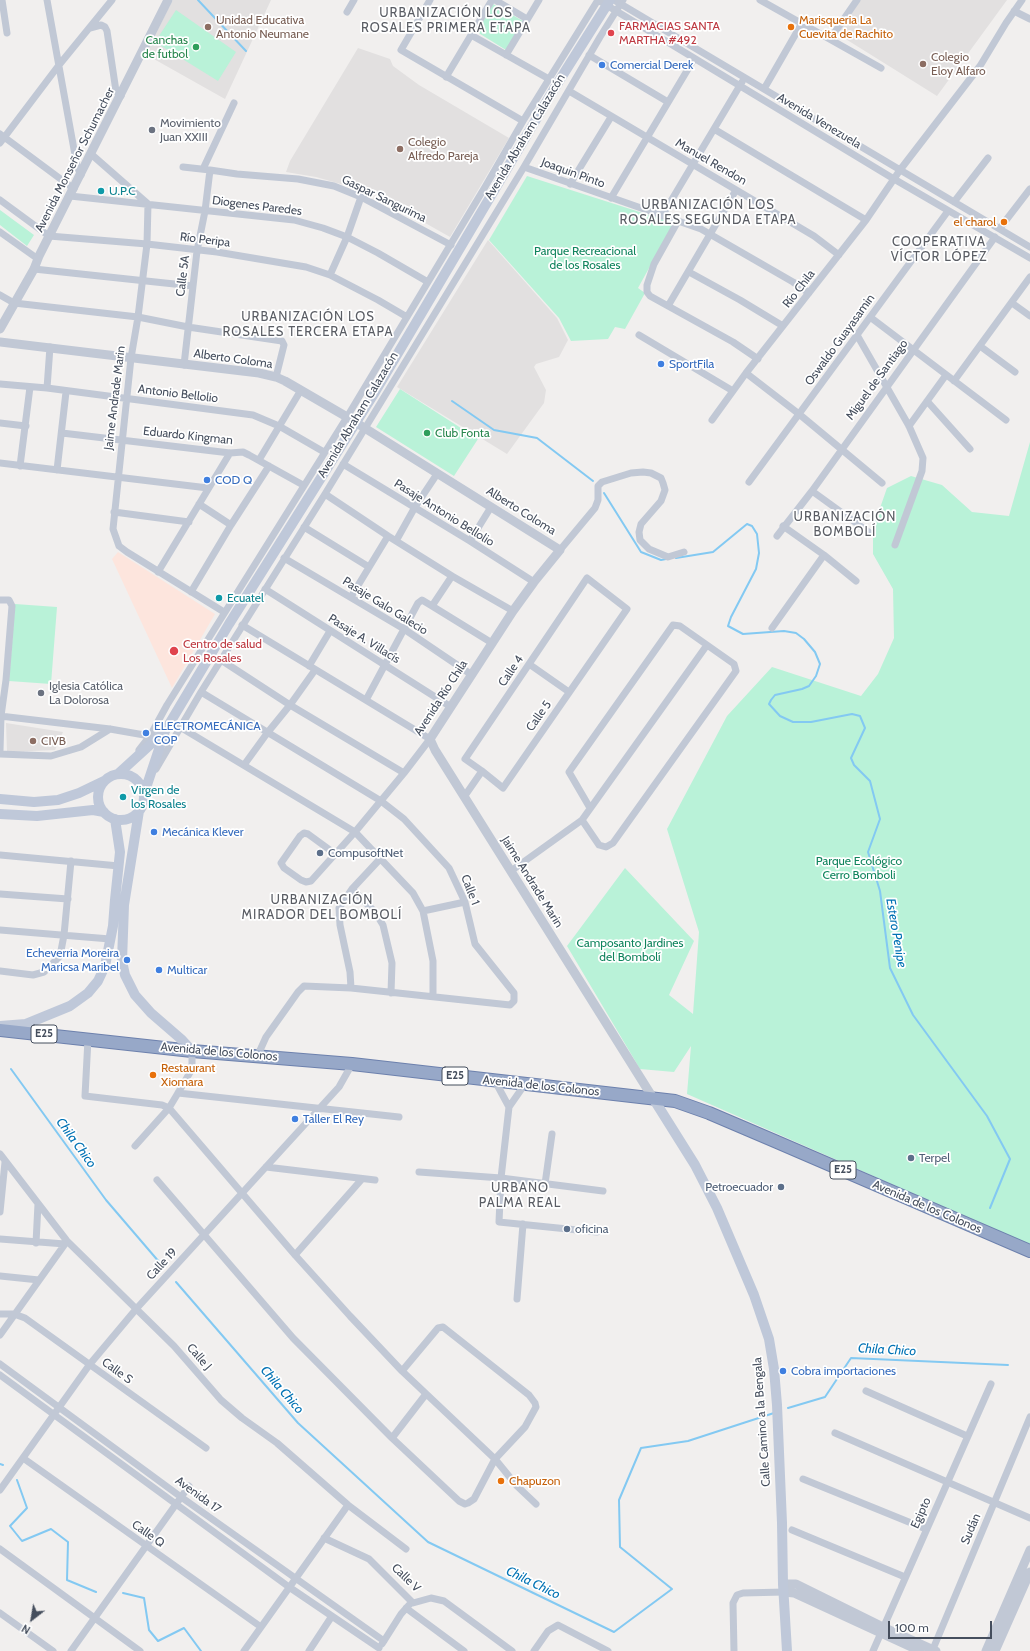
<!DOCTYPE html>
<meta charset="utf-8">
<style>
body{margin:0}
#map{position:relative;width:1030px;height:1651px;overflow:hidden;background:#f1efee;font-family:Cabin,sans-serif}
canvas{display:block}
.north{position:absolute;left:12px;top:1599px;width:40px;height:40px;-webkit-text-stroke:3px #fff;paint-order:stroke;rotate:211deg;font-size:11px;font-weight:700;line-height:16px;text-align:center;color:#454e5d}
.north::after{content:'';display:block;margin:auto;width:14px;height:18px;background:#454e5d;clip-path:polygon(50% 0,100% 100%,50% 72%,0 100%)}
.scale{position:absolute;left:888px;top:1621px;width:104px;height:18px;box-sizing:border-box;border:2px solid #454e5d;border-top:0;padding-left:5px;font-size:12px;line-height:14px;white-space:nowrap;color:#454e5d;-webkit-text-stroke:3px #fff;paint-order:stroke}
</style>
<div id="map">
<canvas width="1030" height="1651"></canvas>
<div class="north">N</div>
<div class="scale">100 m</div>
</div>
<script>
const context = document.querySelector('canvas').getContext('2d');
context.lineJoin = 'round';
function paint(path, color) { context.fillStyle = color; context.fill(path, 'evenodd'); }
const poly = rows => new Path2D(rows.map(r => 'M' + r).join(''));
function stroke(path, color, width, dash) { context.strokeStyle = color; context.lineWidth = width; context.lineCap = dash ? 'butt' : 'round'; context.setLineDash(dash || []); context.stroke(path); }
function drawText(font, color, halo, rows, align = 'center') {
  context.font = font + ' Cabin,sans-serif'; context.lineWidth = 3.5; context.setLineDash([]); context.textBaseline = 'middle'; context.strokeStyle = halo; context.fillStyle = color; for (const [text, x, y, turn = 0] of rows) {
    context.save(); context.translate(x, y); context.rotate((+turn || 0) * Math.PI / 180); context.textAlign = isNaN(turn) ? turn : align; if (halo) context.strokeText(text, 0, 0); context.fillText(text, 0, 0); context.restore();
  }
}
const education = poly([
 [173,0,271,0,225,99,145,54],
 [860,0,1007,0,937,96,836,33],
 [358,48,390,59,393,66,419,85,509,138,450,237,372,193,316,177,286,172,290,161],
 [488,240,557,318,568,340,559,357,536,364,534,367,546,390,544,403,507,454,397,387],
 [6,723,63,732,55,750,7,752]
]);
const medical = poly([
 [118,552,215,614,172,688,112,559]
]);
const green = poly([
 [493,4,523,21,506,50,477,32],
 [176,10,236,52,218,81,155,42],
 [527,176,674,223,638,288,645,293,625,329,615,327,608,339,571,341,559,318,489,240],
 [0,210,34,235,27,246,0,225],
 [400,389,478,439,454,476,376,427],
 [1030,442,1030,1245,687,1094,691,1046,674,1072,640,1069,567,946,625,868,694,941,669,995,693,1014,699,932,667,829,727,716,772,667,861,696,878,674,894,638,893,589,873,554,873,528,887,488,911,476,942,485,972,512,1009,516],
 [15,604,57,607,51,684,9,681]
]);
const stream = poly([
 [198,0,246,51],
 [452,401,494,430,537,438,593,481],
 [604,493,641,552,661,560,666,559],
 [676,558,713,552,747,524,752,526,757,534,759,553,756,569,731,617,728,626,743,634,784,631,796,633,804,639,815,652,820,664,816,676,809,686,802,689,775,695,771,700,769,704,780,716,793,722,811,722,852,714,860,716,865,728,851,758,854,765,870,781,880,819,868,852,880,891,890,968,913,1015,987,1116,1010,1159,990,1208],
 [11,1069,106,1200,160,1263],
 [176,1282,298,1423,428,1542,614,1632,672,1589,620,1547,619,1500,641,1448,688,1441,774,1413],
 [788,1408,825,1397,851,1358,1008,1365],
 [0,1464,3,1465],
 [17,1480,27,1508,10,1526,22,1541,51,1529,68,1542,67,1580,96,1592],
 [123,1593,144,1598,149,1630,158,1641,184,1628,201,1651]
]);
const minor = poly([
 [2,0,7,33],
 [47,0,77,166,81,175],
 [430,0,401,50,523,121],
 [495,0,527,19],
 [598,0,894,179,1030,258],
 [614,0,1030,247],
 [760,0,881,68],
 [1014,11,1030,19],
 [347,12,354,0],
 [90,28,101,25,105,27,107,31,116,91,121,96],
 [471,35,549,79],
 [830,39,857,0],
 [506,55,539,0],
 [589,55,668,102],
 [446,77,492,0],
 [764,89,802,23],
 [569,91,814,236,839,255],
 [714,129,866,220],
 [0,134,74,189],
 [0,143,59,65,112,0],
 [91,154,148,204,147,244,138,317,131,358,113,529,119,546,127,552,224,612],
 [183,167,210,170,205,211,197,251,184,365],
 [524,167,701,229,793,282,809,293],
 [203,169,234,103],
 [210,170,237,174,298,179,334,186,361,197,451,245],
 [570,184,611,117],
 [70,196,294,220,323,228,347,237,378,253,428,282],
 [611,198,694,59],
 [0,200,49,236,147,244,217,252,306,267,330,275,378,300,407,317],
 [954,202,988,158],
 [662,216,742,82],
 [678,221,654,264,647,285,647,292,650,296,733,342,758,359],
 [1000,228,1030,189],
 [0,232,38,259],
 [34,269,193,286],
 [689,272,740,300,783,326],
 [330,275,347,237,361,197],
 [0,295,14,303,138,317,188,327,282,341,284,345,276,377],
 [1012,303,1030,316],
 [668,306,736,190],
 [870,317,1006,420],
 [639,335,733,391],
 [857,335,909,426,923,458,922,471,895,545],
 [980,346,1015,372],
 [746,373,799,414,882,483],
 [954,381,1030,277],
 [0,384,47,388,253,415,279,426,324,452],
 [47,388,50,347],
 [927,401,970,449],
 [712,420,746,373,866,220,900,170,980,66,1006,23,1022,0],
 [0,423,26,426],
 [909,426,946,375],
 [62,433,230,453,243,452,249,455,303,485],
 [259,460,301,390],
 [0,463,208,488],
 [343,464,470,541,534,582],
 [20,466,30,387],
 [57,470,66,392],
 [749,482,948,211],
 [812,491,870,533],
 [325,494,388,536,452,576,513,611],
 [199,504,231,525],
 [114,512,189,522],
 [783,526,824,555,856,581],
 [304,527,369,567],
 [777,536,812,491,995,237],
 [396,541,415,507,437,474],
 [470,541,491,507],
 [560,550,595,508,598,500,598,486,602,482,631,473,643,472,651,473,661,478,663,483,665,490,661,501,641,524,639,532,640,540,649,549,668,557,684,552],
 [284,558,404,629,472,675],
 [158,572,230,453],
 [265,589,451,707],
 [191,592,231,525,269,466],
 [351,597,388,536],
 [0,600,9,600,12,606,6,680,1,716,0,751],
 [432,606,492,643],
 [242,625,430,739,404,773,355,832,311,881,306,882,301,880,284,868,281,863,300,836,304,833,308,834,334,853],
 [772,628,824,555],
 [221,660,290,705,404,773],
 [529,664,569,692],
 [309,666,330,631],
 [201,692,381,801,404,819,449,868,465,902,475,944,514,993,514,1001,510,1005,351,988,304,986,298,992,266,1037,257,1057],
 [366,700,418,603,422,600,432,606,452,576],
 [0,716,110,729,150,736],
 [180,727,355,832,413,893,423,911,433,961,433,996],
 [139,750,150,736,167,705,347,417,485,187,523,121,598,0],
 [0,754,51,756,81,747,110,729],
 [244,765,268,732,290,705,315,670],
 [156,769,201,692,325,494,524,167,600,37,623,0],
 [464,797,482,771,503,788,627,609,587,578,465,759,482,771],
 [582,820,599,845,606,847,613,843,736,671,734,664,680,626,673,625,569,772,590,808],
 [0,855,119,866],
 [511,871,582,820,707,645],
 [352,889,375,912,383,925,392,963,391,993],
 [0,894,68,899],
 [423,911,465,902],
 [0,930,110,939],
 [0,971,33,975,44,972,60,956,64,935,71,861],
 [351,988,350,972,340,925,339,908,352,889,380,859],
 [88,1039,85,1096,162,1105,169,1108,295,1255,350,1316,402,1371,495,1459,517,1486,536,1504],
 [495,1081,509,1107,501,1178,499,1222,597,1232],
 [178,1093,399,1117],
 [509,1107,525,1084],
 [135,1146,169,1108,178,1093,192,1069,192,1051],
 [0,1154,67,1241,174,1346,221,1400,242,1418,277,1443,348,1505,406,1549],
 [266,1167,375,1180],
 [419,1172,501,1178,603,1191],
 [157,1180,293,1338,392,1438,459,1501,465,1504,468,1503,474,1499,495,1459,525,1427,536,1407,535,1403,529,1395,443,1327,438,1328,402,1371],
 [545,1184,552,1134],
 [0,1212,5,1162],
 [0,1239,65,1244,67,1241],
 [36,1243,38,1204],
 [295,1255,362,1179],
 [0,1276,39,1280],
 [517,1299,523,1224],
 [0,1314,14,1314,25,1318,206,1448],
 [0,1335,65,1244],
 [0,1364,181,1497,384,1641],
 [0,1375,289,1587,379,1648],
 [866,1391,967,1436],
 [835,1433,1030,1518],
 [392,1438,426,1394],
 [23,1458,261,1627],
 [803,1479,926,1529],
 [0,1490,90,1364,137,1308,339,1087,352,1064],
 [792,1530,905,1577],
 [324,1538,369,1559,413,1603,431,1598,444,1601,512,1651],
 [0,1549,140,1651],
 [406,1608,464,1651],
 [0,1613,53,1651],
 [382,1644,401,1614,409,1605],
 [933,1649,1030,1417],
 [71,1651,189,1486],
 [244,1651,348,1505],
 [309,1651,332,1616],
 [534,1651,548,1631,558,1625,608,1651],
 [734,1651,733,1603,737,1595,743,1593,784,1592],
 [873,1651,991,1384]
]);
const tertiary = poly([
 [0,329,34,269,39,256,168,0],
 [0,342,259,373,276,377,285,381,347,417,560,550,534,582,513,611,430,739,435,750,653,1098],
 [783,1584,796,1584,883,1627,936,1651],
 [784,1592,794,1593,920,1651],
 [986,1651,1030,1550],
 [995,1651,1030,1572]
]);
const secondary = poly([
 [118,774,164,732],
 '98 797a23 23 0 1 1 46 0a23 23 0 1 1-46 0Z',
 [144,794,165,731,229,624,375,392,554,89,610,0],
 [0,799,34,802,58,800,79,793,104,781],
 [139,811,124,905,122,961,125,975,135,995,151,1013,181,1039,192,1051],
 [0,814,37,816,93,810,104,812],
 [0,1026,26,1024,70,1006,88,993,98,981,105,966,113,926,115,900,120,852,115,819],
 [653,1098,695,1165,717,1208,754,1295,769,1339,774,1369,777,1405,782,1523,783,1584,787,1651]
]);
const trunk = poly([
 [0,1030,192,1051,352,1064,675,1101,709,1113,777,1142,1030,1251]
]);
const markers = [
 [208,27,4,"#8d6e63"],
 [791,27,4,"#e8710a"],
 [611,33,4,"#e0444e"],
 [196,47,4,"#2e9e5b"],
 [923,64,4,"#8d6e63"],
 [602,65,4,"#3f7fe0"],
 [152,130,4,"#6b7280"],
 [400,149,4,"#8d6e63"],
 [101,191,4,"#0f9aa8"],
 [1004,222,4,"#e8710a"],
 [661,364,4,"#3f7fe0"],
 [427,433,4,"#2e9e5b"],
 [207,480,4,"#3f7fe0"],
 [219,598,4,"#0f9aa8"],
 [174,651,5,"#e0444e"],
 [41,693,4,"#6b7280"],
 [146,733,4,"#3f7fe0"],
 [33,741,4,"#8d6e63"],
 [123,797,4,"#0f9aa8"],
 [154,832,4,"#3f7fe0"],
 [320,853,4,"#5c6f8a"],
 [127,960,4,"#3f7fe0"],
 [159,970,4,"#3f7fe0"],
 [153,1075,4,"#e8710a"],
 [295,1119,4,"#3f7fe0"],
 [911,1158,4,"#5c6f8a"],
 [781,1187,4,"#5c6f8a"],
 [567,1229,4,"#5c6f8a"],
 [783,1371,4,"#3f7fe0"],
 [501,1481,4,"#e8710a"]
];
const shields = [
 [44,1034,26],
 [455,1076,26],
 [843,1170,26]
];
const shieldNames = [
 ["E25",44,1034],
 ["E25",455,1076],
 ["E25",843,1170]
];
const educationNames = [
 ["Unidad Educativa",216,20],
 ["Antonio Neumane",216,34],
 ["Colegio",931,57],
 ["Eloy Alfaro",931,71],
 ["Colegio",408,142],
 ["Alfredo Pareja",408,156],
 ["CIVB",41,741]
];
const foodNames = [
 ["Marisqueria La",799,20],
 ["Cuevita de Rachito",799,34],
 ["el charol",996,222,"right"],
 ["Restaurant",161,1068],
 ["Xiomara",161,1082],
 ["Chapuzon",509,1481]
];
const healthNames = [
 ["FARMACIAS SANTA",619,26],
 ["MARTHA #492",619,40],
 ["Centro de salud",183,644],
 ["Los Rosales",183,658]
];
const leisureNames = [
 ["Canchas",188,40],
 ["de futbol",188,54],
 ["Club Fonta",435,433,"left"]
];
const shopNames = [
 ["Comercial Derek",610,65],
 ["SportFila",669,364],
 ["COD Q",215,480],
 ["ELECTROMECÁNICA",154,726],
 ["COP",154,740],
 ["Mecánica Klever",162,832],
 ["Echeverria Moreira",119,953,"right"],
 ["Maricsa Maribel",119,967,"right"],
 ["Multicar",167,970],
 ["Taller El Rey",303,1119],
 ["Cobra importaciones",791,1371]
];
const streetNames = [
 ["Avenida Venezuela",819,121,31],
 ["Avenida Abraham Calazacón",525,137,-59],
 ["Avenida Monseñor Schumacher",75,160,-63],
 ["Manuel Rendon",711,162,30],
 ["Joaquin Pinto",573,173,20],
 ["Gaspar Sangurima",384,199,26],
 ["Diogenes Paredes",257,206,7],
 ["Río Peripa",205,240,7],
 ["Calle 5A",183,276,-83],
 ["Río Chila",799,289,-52],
 ["Oswaldo Guayasamin",840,340,-54],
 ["Alberto Coloma",233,359,8],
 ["Miguel de Santiago",877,380,-54],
 ["Antonio Bellolio",178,394,7],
 ["Jaime Andrade Marin",115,398,-83],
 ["Avenida Abraham Calazacón",358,415,-59],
 ["Eduardo Kingman",188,436,6],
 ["Alberto Coloma",521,511,32],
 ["Pasaje Antonio Bellolio",444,513,32],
 ["Pasaje Galo Galecio",385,606,32],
 ["Pasaje A. Villacís",364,639,32],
 ["Calle 4",511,671,-56],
 ["Avenida Río Chila",441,698,-57],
 ["Calle 5",539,716,-55],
 ["Jaime Andrade Marin",532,882,58],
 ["Calle 1",470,890,69],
 ["Avenida de los Colonos",219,1052,5],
 ["Avenida de los Colonos",541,1086,6],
 ["Avenida de los Colonos",927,1207,23],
 ["Calle 19",162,1264,-47],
 ["Calle J",199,1357,49],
 ["Calle S",117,1371,36],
 ["Calle Camino a la Bengala",762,1422,-94],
 ["Avenida 17",198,1495,36],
 ["Egipto",921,1513,-66],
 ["Sudán",971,1529,-67],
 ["Calle Q",148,1534,35],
 ["Calle V",406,1578,44]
];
const worshipNames = [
 ["Movimiento",160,123],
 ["Juan XXIII",160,137],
 ["Iglesia Católica",49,686],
 ["La Dolorosa",49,700]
];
const cultureNames = [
 ["U.P.C",109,191],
 ["Ecuatel",227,598],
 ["Virgen de",131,790],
 ["los Rosales",131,804]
];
const parkNames = [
 ["Parque Recreacional",585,251],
 ["de los Rosales",585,265],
 ["Parque Ecológico",859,861],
 ["Cerro Bomboli",859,875],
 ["Camposanto Jardines",630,943],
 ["del Bombolí",630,957]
];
const serviceNames = [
 ["CompusoftNet",328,853],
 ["Terpel",919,1158],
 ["Petroecuador",773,1187,"right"],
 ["oficina",575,1229]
];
const neighbourhoodNames = [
 ["URBANIZACIÓN LOS",446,13],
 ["ROSALES PRIMERA ETAPA",446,28],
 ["URBANIZACIÓN LOS",708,205],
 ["ROSALES SEGUNDA ETAPA",708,220],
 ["COOPERATIVA",939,242],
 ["VÍCTOR LÓPEZ",939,257],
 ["URBANIZACIÓN LOS",308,317],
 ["ROSALES TERCERA ETAPA",308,332],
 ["URBANIZACIÓN",845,517],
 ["BOMBOLÍ",845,532],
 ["URBANIZACIÓN",322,900],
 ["MIRADOR DEL BOMBOLÍ",322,915],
 ["URBANO",520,1188],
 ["PALMA REAL",520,1203]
];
const waterNames = [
 ["Estero Penipe",896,933,80],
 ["Chila Chico",76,1143,54],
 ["Chila Chico",887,1350,3],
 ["Chila Chico",282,1390,49],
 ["Chila Chico",533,1583,26]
];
paint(education, '#e2e0e0');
paint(medical, '#fde5dd');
paint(green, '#b9f2d8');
stroke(stream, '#83c9f2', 2);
stroke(trunk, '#6d81ad', 14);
stroke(minor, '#c1c8d5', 7);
stroke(tertiary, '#c1c8d5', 9);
stroke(secondary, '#bfc8d9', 10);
stroke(trunk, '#97a8c8', 12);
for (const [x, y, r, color] of markers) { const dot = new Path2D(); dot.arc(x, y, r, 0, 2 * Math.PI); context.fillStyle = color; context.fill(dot); stroke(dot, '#fff', 1.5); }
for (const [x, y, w] of shields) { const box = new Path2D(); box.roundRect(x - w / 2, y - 9, w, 18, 3); context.fillStyle = '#fff'; context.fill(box); stroke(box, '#454e5d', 1); }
drawText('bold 11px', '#454e5d', null, shieldNames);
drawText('12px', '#785e54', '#fff', educationNames, 'left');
drawText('12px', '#c56008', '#fff', foodNames, 'left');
drawText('12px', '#be3a42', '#fff', healthNames, 'left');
drawText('12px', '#27864d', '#fff', leisureNames, 'right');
drawText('12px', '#366cbe', '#fff', shopNames, 'left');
drawText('12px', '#454e5d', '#fff', streetNames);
drawText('12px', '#5b616d', '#fff', worshipNames, 'left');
drawText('12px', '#0d838f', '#fff', cultureNames, 'left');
drawText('12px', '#10845d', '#fff', parkNames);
drawText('12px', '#4e5e75', '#fff', serviceNames, 'left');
context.letterSpacing = '1px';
drawText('13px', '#5a5d64', '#fff', neighbourhoodNames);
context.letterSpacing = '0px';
drawText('italic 13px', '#0172b4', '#fff', waterNames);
</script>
